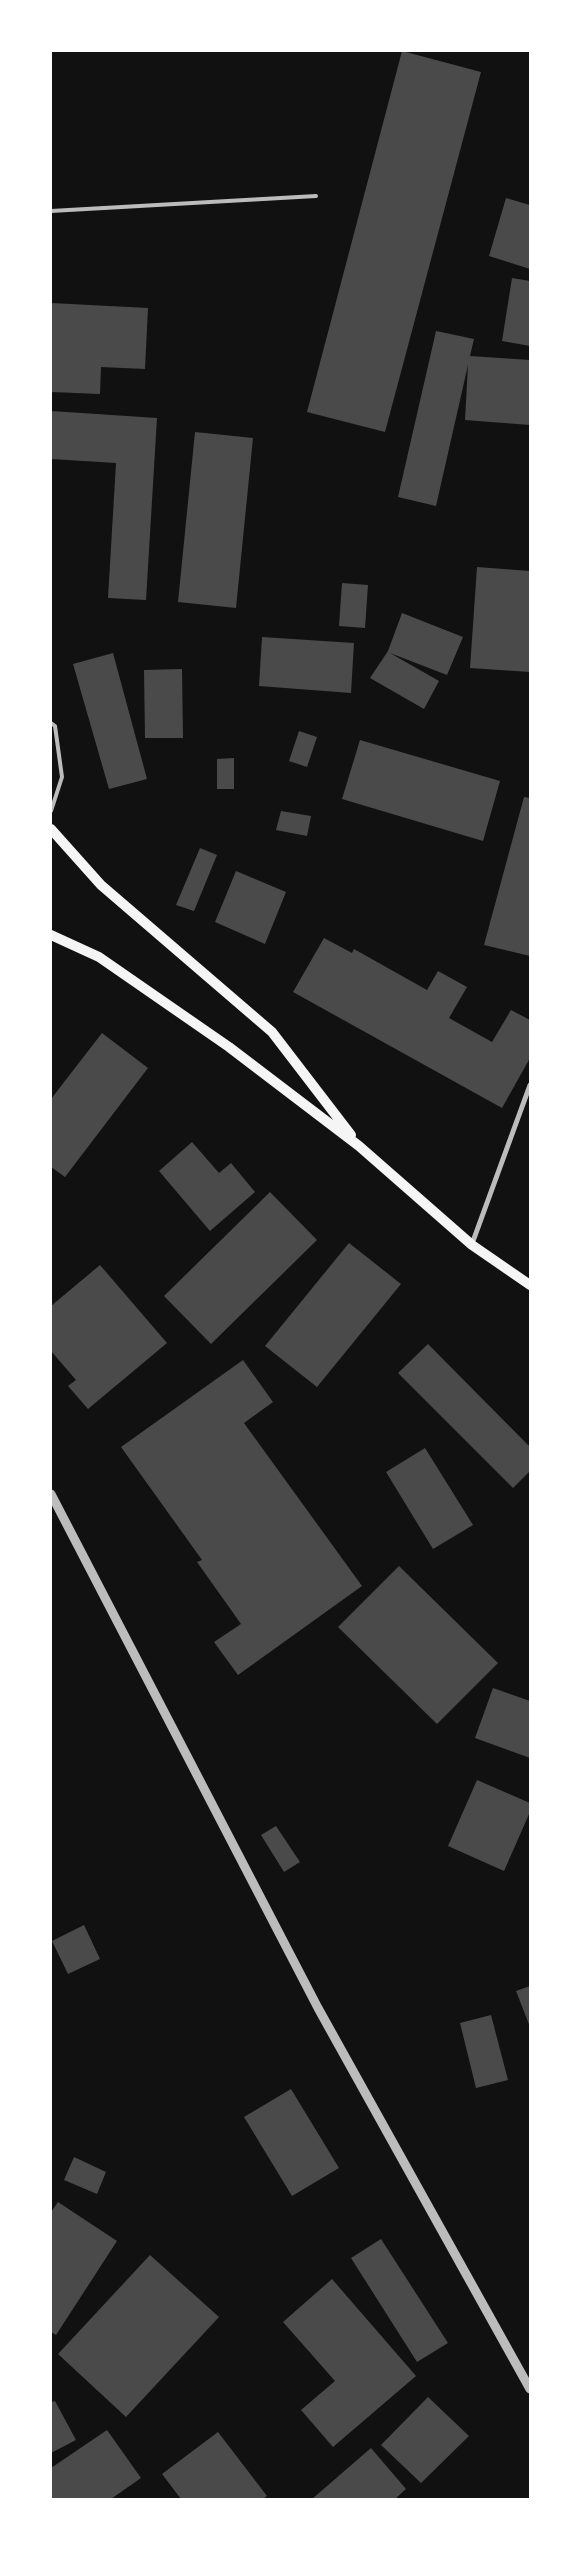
<!DOCTYPE html>
<style>
body{margin:0}
#map{position:relative;width:581px;height:2550px;overflow:hidden;background:#111;font-family:"Exo 2",sans-serif}
canvas{display:block}
.frame{position:absolute;inset:0;border:52px solid #fff;pointer-events:none}
</style>
<div id="map">
<canvas width="581" height="2550"></canvas>
<div class="frame"></div>
</div>
<script>
const context = document.querySelector('canvas').getContext('2d');
context.lineJoin = 'round';
function paint(path, color) { context.fillStyle = color; context.fill(path, 'evenodd'); }
const poly = rows => new Path2D(rows.map(r => 'M' + r).join(''));
function stroke(path, color, width, dash) { context.strokeStyle = color; context.lineWidth = width; context.lineCap = dash ? 'butt' : 'round'; context.setLineDash(dash || []); context.stroke(path); }
const building = poly([
 [402,51,481,72,385,432,307,412],
 [506,198,530,205,530,269,489,256],
 [512,278,530,281,530,346,502,341],
 [51,303,148,308,145,369,101,367,100,394,51,392],
 [436,331,474,339,470,356,530,360,530,425,465,420,468,365,436,506,398,497],
 [51,411,157,418,146,600,108,598,116,463,51,459],
 [195,432,253,438,236,608,178,602],
 [477,567,530,571,530,672,470,668],
 [342,583,368,585,365,628,339,626],
 [402,613,463,637,447,675,390,653,439,681,424,709,370,678,388,651],
 [262,637,354,643,351,693,259,686],
 [113,653,147,779,109,789,73,664],
 [182,669,183,738,145,738,144,670],
 [299,731,317,737,307,767,289,761],
 [360,740,500,781,483,841,342,799],
 [234,758,234,789,217,789,217,759],
 [524,797,530,798,530,956,484,945],
 [281,811,311,816,307,836,276,830],
 [200,848,217,855,194,911,176,905],
 [236,871,286,892,265,944,215,922],
 [324,938,352,953,354,949,427,990,438,971,467,987,449,1018,492,1042,511,1010,530,1020,530,1058,502,1108,293,992],
 [102,1033,148,1068,65,1177,51,1167,51,1099],
 [192,1142,219,1173,231,1163,255,1192,210,1231,159,1171],
 [270,1192,317,1240,211,1344,164,1296],
 [349,1243,401,1284,317,1387,265,1346],
 [100,1265,167,1343,88,1409,68,1386,76,1380,51,1351,51,1306],
 [428,1344,530,1447,530,1471,513,1488,398,1373],
 [243,1360,273,1402,244,1423,362,1586,238,1675,214,1642,241,1624,197,1562,202,1560,121,1447],
 [425,1448,473,1525,433,1549,386,1472],
 [399,1566,498,1663,437,1724,338,1627],
 [493,1688,530,1701,530,1758,475,1738],
 [477,1780,530,1803,530,1812,504,1871,448,1846],
 [276,1826,300,1862,284,1872,261,1835],
 [84,1925,100,1959,68,1974,52,1941],
 [530,1986,530,2027,516,1991],
 [491,2015,508,2080,476,2088,460,2023],
 [291,2089,339,2168,292,2196,244,2117],
 [74,2157,106,2172,97,2194,64,2180],
 [58,2202,117,2241,56,2335,51,2332,51,2212],
 [381,2239,448,2343,417,2362,351,2258],
 [150,2255,219,2317,126,2417,58,2354],
 [332,2279,416,2376,333,2447,301,2410,335,2381,283,2322],
 [428,2397,469,2436,421,2483,381,2445],
 [55,2401,76,2440,51,2453,51,2402],
 [107,2430,141,2478,111,2499,51,2499,51,2468],
 [218,2432,267,2496,263,2499,181,2499,162,2474],
 [371,2448,406,2489,395,2499,312,2499]
]);
const service = poly([
 [51,211,316,196],
 [51,723,55,726,62,777,51,811]
]);
const minor = poly([
 [472,1244,530,1085]
]);
const tertiary = poly([
 [51,1494,318,2008,530,2389]
]);
const secondary = poly([
 [51,829,101,885,272,1032,351,1135],
 [51,935,99,957,229,1047,359,1146,472,1245,530,1285]
]);
paint(building, '#4a4a4a');
stroke(service, '#bcbcbc', 4);
stroke(minor, '#bcbcbc', 5);
stroke(tertiary, '#bcbcbc', 9);
stroke(secondary, '#f5f5f5', 10);
</script>
